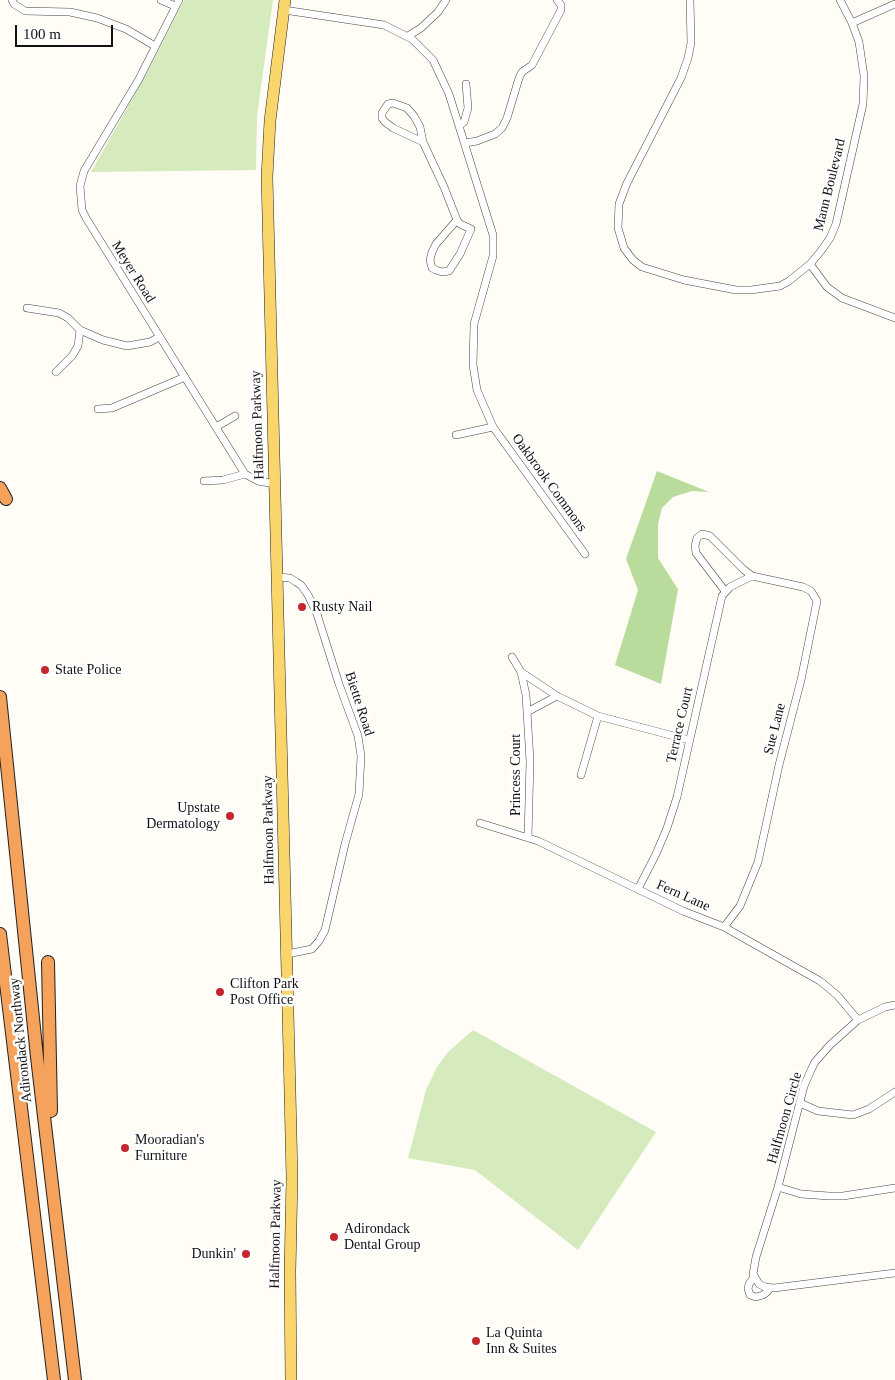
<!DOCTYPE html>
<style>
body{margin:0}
#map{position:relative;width:895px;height:1380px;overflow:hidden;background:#fffdf5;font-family:"Times New Roman",serif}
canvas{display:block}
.scale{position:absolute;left:15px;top:25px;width:98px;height:22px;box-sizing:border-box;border:2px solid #111;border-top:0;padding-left:6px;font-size:15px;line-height:18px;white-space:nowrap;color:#111;-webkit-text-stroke:4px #fff;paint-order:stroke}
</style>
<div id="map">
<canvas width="895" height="1380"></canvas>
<div class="scale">100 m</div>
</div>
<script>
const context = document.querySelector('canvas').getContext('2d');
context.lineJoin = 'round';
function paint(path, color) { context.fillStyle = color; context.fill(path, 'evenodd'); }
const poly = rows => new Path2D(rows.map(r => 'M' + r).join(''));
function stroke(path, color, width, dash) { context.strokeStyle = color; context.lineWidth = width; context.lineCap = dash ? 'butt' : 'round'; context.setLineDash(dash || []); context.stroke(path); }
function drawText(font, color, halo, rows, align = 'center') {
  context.font = font + ' "Times New Roman",serif'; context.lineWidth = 5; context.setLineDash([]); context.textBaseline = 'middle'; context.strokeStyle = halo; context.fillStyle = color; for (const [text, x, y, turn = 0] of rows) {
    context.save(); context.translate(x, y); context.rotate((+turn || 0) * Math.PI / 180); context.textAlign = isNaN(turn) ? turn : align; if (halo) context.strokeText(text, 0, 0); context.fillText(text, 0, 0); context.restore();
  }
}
const green = poly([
 [184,0,273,0,257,116,256,170,91,172,149,69],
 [473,1030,656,1132,578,1250,475,1170,408,1158,426,1090,437,1067,448,1052]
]);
const forest = poly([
 [657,471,709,492,692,491,673,497,662,508,658,524,658,558,678,589,661,684,615,665,638,590,626,559]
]);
const minor = poly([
 [12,0,14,4,25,11,70,12,97,18,126,29,155,46],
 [161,0,175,6],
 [179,0,139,79,84,171,80,186,82,210,86,218,245,474,258,481,275,484],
 [690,0,691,43,688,58,681,78,627,183,619,204,618,228,624,248,633,260,642,267,684,280,736,290,751,290,780,286,789,281,810,264,821,251,830,238,836,224,863,104,864,76,859,42,852,23,840,0],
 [284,10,384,25,412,39,433,60,449,94,493,235,493,256,474,324,473,365,477,390,493,427,585,554],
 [852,23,895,4],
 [408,36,421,28,438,12,446,0],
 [393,103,407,108,414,116,420,127,423,142,393,128,385,122,382,118,382,113,388,104,393,103],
 [459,126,464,122,468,108,466,84],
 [423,142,444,187,457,220],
 [465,143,477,141,495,134,502,128,507,118,519,78,522,72,532,65,561,10,561,5,557,0],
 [457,220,460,224,471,229,460,254,449,271,442,272,436,270,432,268,430,260,432,252,436,244,457,220],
 [810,264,827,287,842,298,895,318],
 [27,308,59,313,68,318,80,330,103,340,127,346,150,342,159,337],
 [56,372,72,356,78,346,80,330],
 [98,409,112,408,185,377],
 [216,427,235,416],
 [456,435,493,427],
 [204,481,223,480,245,474],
 [277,577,290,578,296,582,301,585,308,595,317,614,339,684,358,736,361,756,359,794,345,844,325,930,319,941,312,949,287,954],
 [512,657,521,672,557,696,598,716,689,740],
 [521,672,526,695,530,761,528,838],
 [527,712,557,696],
 [581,775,598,716],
 [480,823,538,841,683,911,724,927,820,981,837,995,858,1020],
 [638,889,656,854,667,828,677,797,722,596,730,587,752,576],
 [724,927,740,906,758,862,779,765,801,680,817,601,811,591,803,587,752,576,743,569,710,536,702,534,697,538,695,546,696,553,725,591],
 [895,1005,885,1007,858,1020,830,1045,815,1062,811,1070,804,1086,778,1187,756,1257,753,1274,759,1284,765,1287,774,1288,895,1273],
 [800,1103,818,1111,853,1115,869,1109,895,1092],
 [778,1187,801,1194,829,1196,843,1196,895,1188],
 [754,1277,749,1284,748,1289,750,1295,756,1297,763,1295,767,1292,770,1288]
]);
const primary = poly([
 [285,0,270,121,267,177,290,1092,292,1178,290,1272,291,1380]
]);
const motorway = poly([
 [0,488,6,499],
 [0,697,37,1057,75,1380],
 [0,934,54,1380],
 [48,962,51,1111]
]);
const markers = [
 [302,607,5,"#c4262e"],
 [45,670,5,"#c4262e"],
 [230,816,5,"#c4262e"],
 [220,992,5,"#c4262e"],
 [125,1148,5,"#c4262e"],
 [334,1237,5,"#c4262e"],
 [246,1254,5,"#c4262e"],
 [476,1341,5,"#c4262e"]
];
const streetNames = [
 ["Mann Boulevard",830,185,-76],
 ["Meyer Road",133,272,58],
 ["Halfmoon Parkway",258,425,-92],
 ["Oakbrook Commons",549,483,54],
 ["Biette Road",359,704,72],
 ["Terrace Court",680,725,-77],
 ["Sue Lane",775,729,-76],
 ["Princess Court",516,775,-90],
 ["Halfmoon Parkway",269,830,-91],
 ["Fern Lane",683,896,24],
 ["Adirondack Northway",21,1040,-96],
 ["Halfmoon Circle",785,1118,-74],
 ["Halfmoon Parkway",276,1234,-89]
];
const poiNames = [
 ["Rusty Nail",312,607],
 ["State Police",55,670],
 ["Upstate",220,808,"right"],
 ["Dermatology",220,824,"right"],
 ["Clifton Park",230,984],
 ["Post Office",230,1000],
 ["Mooradian's",135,1140],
 ["Furniture",135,1156],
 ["Adirondack",344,1229],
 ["Dental Group",344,1245],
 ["Dunkin'",236,1254,"right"],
 ["La Quinta",486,1333],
 ["Inn & Suites",486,1349]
];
paint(green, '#d5ebbd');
paint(forest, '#b9dc9c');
stroke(minor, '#444', 8);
stroke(primary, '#222', 12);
stroke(motorway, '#222', 14);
stroke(minor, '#fff', 7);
stroke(primary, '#f9d66b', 11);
stroke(motorway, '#f5a25d', 12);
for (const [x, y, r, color] of markers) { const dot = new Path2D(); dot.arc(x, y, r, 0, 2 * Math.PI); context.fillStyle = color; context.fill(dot); stroke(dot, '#fff', 2); }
drawText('14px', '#111', '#fff', streetNames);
drawText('14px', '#111', '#fff', poiNames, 'left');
</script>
